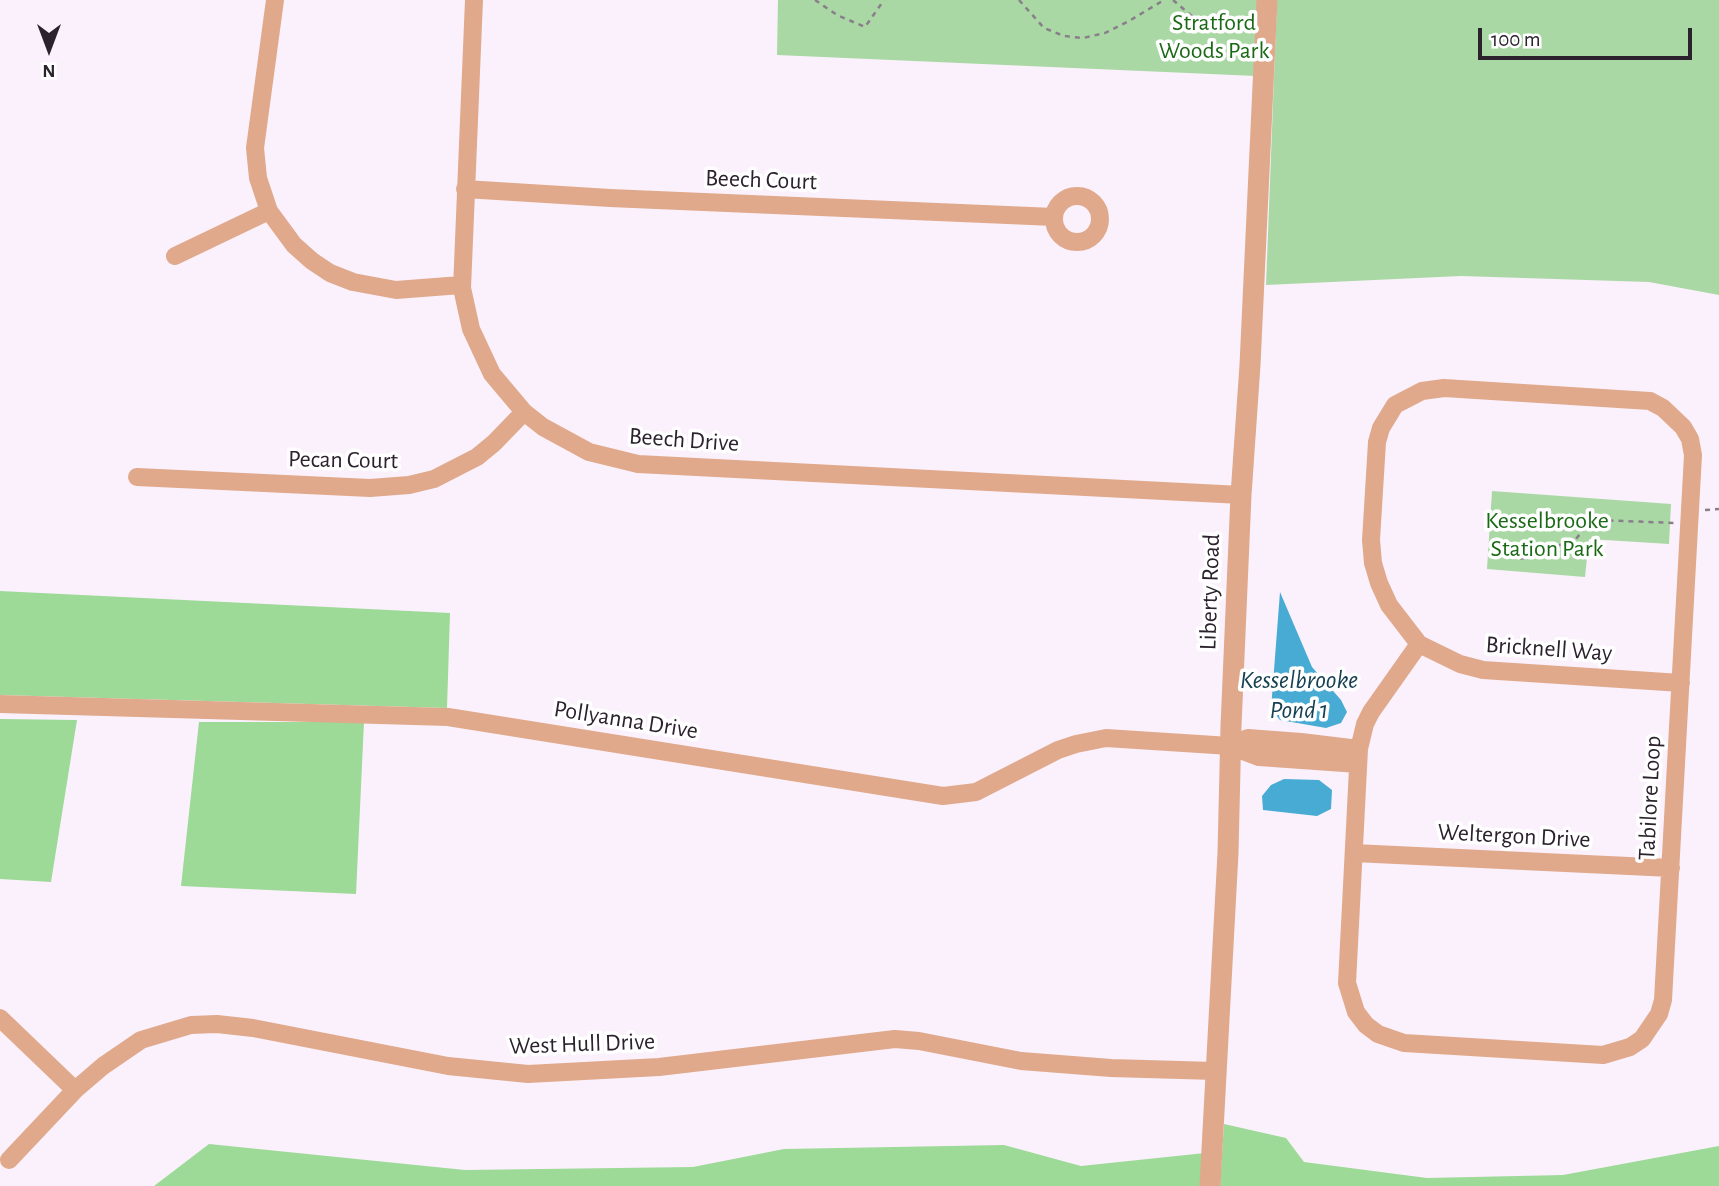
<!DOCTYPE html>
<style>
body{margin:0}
#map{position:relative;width:1719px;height:1186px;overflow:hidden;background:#fbf1fc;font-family:"Alegreya Sans",sans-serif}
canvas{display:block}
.north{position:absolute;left:14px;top:14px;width:70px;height:70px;-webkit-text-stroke:5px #fff;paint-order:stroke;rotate:180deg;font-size:19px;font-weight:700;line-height:28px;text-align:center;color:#2b222d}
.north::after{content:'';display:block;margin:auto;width:24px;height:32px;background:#2b222d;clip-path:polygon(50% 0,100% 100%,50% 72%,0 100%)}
.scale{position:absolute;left:1478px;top:28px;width:214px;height:32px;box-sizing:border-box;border:4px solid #2b222d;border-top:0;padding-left:9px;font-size:21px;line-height:24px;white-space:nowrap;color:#2b222d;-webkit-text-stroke:5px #fff;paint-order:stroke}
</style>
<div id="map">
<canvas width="1719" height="1186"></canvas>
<div class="north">N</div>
<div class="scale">100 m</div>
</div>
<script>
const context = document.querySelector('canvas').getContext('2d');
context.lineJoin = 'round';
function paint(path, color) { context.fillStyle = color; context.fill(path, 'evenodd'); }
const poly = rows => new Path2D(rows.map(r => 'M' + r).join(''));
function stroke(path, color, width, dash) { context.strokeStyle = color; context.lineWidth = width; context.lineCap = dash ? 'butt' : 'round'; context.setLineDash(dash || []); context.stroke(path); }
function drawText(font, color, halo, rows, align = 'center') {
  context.font = font + ' "Alegreya Sans",sans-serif'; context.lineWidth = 7; context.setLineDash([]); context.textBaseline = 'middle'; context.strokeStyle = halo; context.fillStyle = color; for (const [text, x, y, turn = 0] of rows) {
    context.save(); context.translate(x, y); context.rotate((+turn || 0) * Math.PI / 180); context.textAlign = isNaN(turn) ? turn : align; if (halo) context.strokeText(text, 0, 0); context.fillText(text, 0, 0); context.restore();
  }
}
const green = poly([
 [778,0,1260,0,1256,76,777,55],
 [1277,0,1719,0,1719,295,1649,282,1461,276,1266,285],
 [1492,491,1671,504,1669,544,1589,539,1585,577,1487,569]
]);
const forest = poly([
 [0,591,450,613,447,708,0,695],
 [0,719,77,720,51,882,0,879],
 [199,722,364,722,356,894,181,886],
 [1224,1124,1286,1138,1304,1162,1427,1178,1563,1175,1719,1146,1719,1186,1220,1186],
 [209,1144,465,1170,693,1167,784,1149,1004,1145,1081,1166,1205,1153,1203,1186,154,1186]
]);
const water = poly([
 [1280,592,1312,667,1341,700,1347,712,1341,723,1326,728,1280,720,1271,709],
 [1284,779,1319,780,1332,790,1331,809,1317,816,1263,810,1262,796,1271,785]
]);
const path = poly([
 [815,0,837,15,865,27,884,0],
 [1019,0,1044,28,1064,36,1083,38,1105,33,1129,21,1164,0],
 [1173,0,1193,17,1212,25,1238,30],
 [1705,510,1719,509],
 [1509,547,1509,555,1515,559,1526,558,1576,539,1584,529,1596,520,1675,523]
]);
const minor = poly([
 [275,0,255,148,258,178,269,211,294,245,312,261,330,273,353,282,396,290,461,285],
 [474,0,462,288,471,329,492,374,524,412,543,427,589,452,638,464,1241,495],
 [465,189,610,198,1054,217],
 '1054 219a23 23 0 1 1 46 0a23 23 0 1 1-46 0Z',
 [175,256,269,211],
 [137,477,370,488,409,485,434,479,477,457,494,443,524,412],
 [1419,644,1371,712,1365,724,1359,749,1347,983,1356,1012,1366,1025,1378,1034,1404,1043,1603,1055,1630,1047,1642,1039,1659,1014,1663,1000,1693,455,1690,439,1683,427,1663,408,1650,401,1444,388,1422,391,1395,405,1381,428,1377,442,1371,540,1373,563,1379,583,1389,605,1419,644,1460,664,1483,670,1681,683],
 [0,704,448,717,943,796,976,792,1058,750,1076,744,1106,738,1230,746,1259,757,1358,764],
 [1230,746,1248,738,1301,742,1359,749],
 [1354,853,1671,868],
 [0,1018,75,1090],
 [9,1160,75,1090,103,1066,141,1040,191,1025,217,1024,253,1028,448,1066,528,1074,659,1067,895,1039,919,1041,1021,1061,1111,1068,1215,1071]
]);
const tertiary = poly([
 [1210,1186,1228,853,1231,726,1241,495,1250,365,1267,0]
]);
const parkNames = [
 ["Stratford",1214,23],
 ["Woods Park",1214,51],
 ["Kesselbrooke",1547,521],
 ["Station Park",1547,549]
];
const streetNames = [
 ["Beech Court",761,180,2],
 ["Beech Drive",684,440,4],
 ["Pecan Court",343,460,1],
 ["Liberty Road",1210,592,-88],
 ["Bricknell Way",1549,649,4],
 ["Pollyanna Drive",626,720,9],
 ["Tabilore Loop",1650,798,-87],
 ["Weltergon Drive",1514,836,3],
 ["West Hull Drive",582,1044,-2]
];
const waterNames = [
 ["Kesselbrooke",1299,680],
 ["Pond 1",1299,710]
];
paint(green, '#aad8a5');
paint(forest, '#9dd997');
paint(water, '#48abd4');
stroke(path, '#897f8a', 2.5, [5, 5]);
stroke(minor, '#e0a98c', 18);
stroke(tertiary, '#e0a98c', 21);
drawText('24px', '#196915', '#fff', parkNames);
drawText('24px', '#2b222d', '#fff', streetNames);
drawText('italic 26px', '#164152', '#fff', waterNames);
</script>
